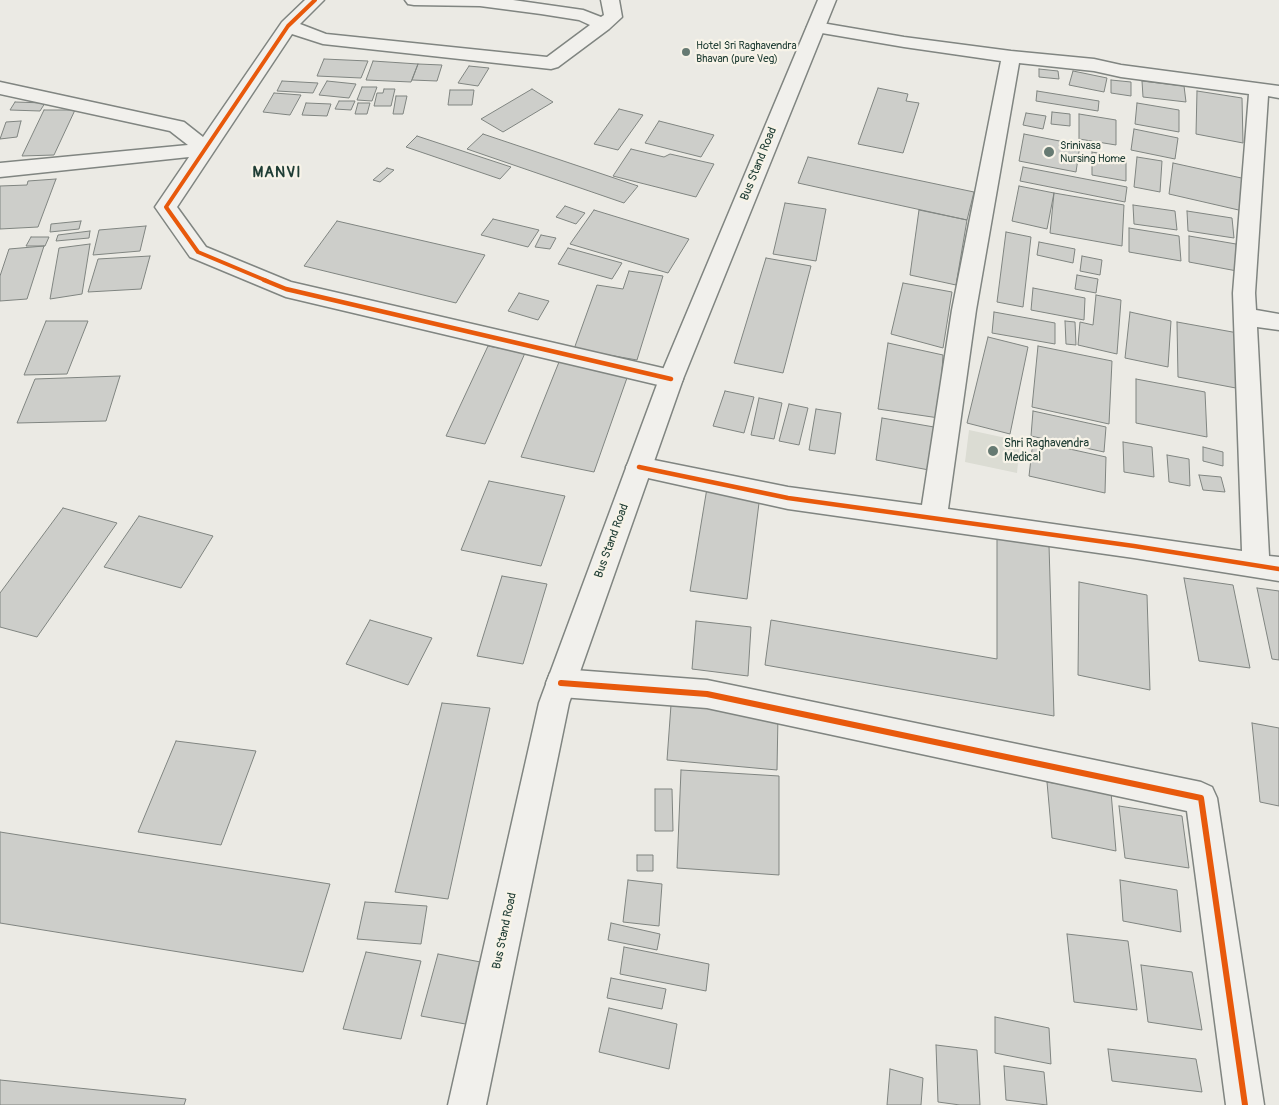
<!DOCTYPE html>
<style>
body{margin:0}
canvas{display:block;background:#ebeae4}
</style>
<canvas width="1279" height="1105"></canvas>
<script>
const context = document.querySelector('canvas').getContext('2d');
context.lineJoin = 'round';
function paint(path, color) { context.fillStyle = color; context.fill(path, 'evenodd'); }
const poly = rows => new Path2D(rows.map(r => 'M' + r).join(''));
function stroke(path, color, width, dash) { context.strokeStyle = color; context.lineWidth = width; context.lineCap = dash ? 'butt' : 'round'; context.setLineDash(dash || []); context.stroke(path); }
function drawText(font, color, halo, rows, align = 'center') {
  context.font = font + ' Pangolin,sans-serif'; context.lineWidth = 4.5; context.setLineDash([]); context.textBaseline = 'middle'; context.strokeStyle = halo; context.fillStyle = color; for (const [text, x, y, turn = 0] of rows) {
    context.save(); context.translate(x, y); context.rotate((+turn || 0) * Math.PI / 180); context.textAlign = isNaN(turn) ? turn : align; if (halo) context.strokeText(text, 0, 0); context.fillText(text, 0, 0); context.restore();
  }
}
const built = poly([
 [969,430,1020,441,1017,473,965,462]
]);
const building = poly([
 [324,59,368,61,361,78,317,76,324,59],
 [373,61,418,64,411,82,366,80,373,61],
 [418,64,442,65,437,81,412,80,418,64],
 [469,66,489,68,478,86,458,83,469,66],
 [1039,69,1058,71,1059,79,1039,77,1039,69],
 [1073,71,1107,78,1104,92,1069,85,1073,71],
 [1111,80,1131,82,1131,96,1111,93,1111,80],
 [282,81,318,83,313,93,277,91,282,81],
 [327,81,356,84,349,98,319,95,327,81],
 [1142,81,1184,86,1186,102,1143,97,1142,81],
 [362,87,377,87,372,101,357,100,362,87],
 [878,88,908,94,906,101,919,103,903,153,858,144,878,88],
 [384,89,395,89,391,106,374,106,377,93,383,93,384,89],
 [532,89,553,102,503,132,481,119,532,89],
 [450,90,474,90,472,105,448,105,450,90],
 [1037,91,1099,101,1098,111,1036,101,1037,91],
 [1197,91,1242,98,1243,143,1196,134,1197,91],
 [274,93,301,95,290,115,263,112,274,93],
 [396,96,407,96,403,114,393,114,396,96],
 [339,101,355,101,351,110,335,109,339,101],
 [15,102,45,103,40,111,10,110,15,102],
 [306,103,331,104,327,116,302,115,306,103],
 [358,103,370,103,367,114,355,114,358,103],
 [1137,103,1179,110,1179,132,1135,124,1137,103],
 [619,109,643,115,618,150,594,144,619,109],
 [44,110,75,110,54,155,22,156,44,110],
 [1052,112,1070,114,1070,126,1051,124,1052,112],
 [1026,113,1046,116,1043,129,1023,125,1026,113],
 [1079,114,1116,120,1116,145,1079,139,1079,114],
 [21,121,17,137,0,139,6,122,21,121],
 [659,121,714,135,701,157,645,143,659,121],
 [1134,129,1178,138,1175,159,1131,150,1134,129],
 [483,134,638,186,624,203,467,149,483,134],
 [1024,134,1080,145,1076,172,1019,161,1024,134],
 [417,136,511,167,500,179,406,147,417,136],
 [631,149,664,157,670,154,714,164,696,197,613,176,631,149],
 [1092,152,1126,158,1126,181,1092,175,1092,152],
 [808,157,974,192,967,220,798,183,808,157],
 [1137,157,1162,161,1160,192,1134,187,1137,157],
 [1173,163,1246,179,1243,211,1169,194,1173,163],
 [1023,167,1127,187,1125,202,1020,181,1023,167],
 [387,168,394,170,380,182,373,180,387,168],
 [56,179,38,227,0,229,0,186,27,185,28,181,56,179],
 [1019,186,1054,193,1047,229,1012,221,1019,186],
 [1054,193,1124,205,1122,246,1050,233,1054,193],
 [785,203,826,209,816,261,773,254,785,203],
 [1133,205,1175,211,1177,230,1134,224,1133,205],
 [565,206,585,213,576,224,556,217,565,206],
 [594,210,689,239,668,273,570,244,594,210],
 [919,210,967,220,956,285,910,275,919,210],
 [1187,211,1232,218,1234,238,1188,231,1187,211],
 [493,219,539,230,528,247,481,235,493,219],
 [81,221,79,229,50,232,51,224,81,221],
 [337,221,485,255,456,303,304,266,337,221],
 [146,226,140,251,93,255,99,230,146,226],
 [1129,228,1179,236,1181,261,1129,252,1129,228],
 [90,231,89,238,56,241,58,235,90,231],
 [1006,232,1031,237,1023,307,997,302,1006,232],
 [541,235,556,238,550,249,535,247,541,235],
 [1189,236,1236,244,1237,271,1189,262,1189,236],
 [31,237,49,237,45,246,26,246,31,237],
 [1039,242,1075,249,1073,263,1037,255,1039,242],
 [90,244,82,294,50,299,59,248,90,244],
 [44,246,27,299,0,301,0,276,9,249,44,246],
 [568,248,622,263,612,279,558,264,568,248],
 [150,256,141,289,88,292,98,259,150,256],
 [1082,256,1102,260,1100,275,1080,271,1082,256],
 [766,258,811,266,783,373,734,363,766,258],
 [629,271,663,276,637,360,574,349,597,285,623,289,629,271],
 [1077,275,1098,279,1096,293,1075,289,1077,275],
 [903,283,952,292,943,348,891,334,903,283],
 [1033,288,1085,298,1084,320,1031,310,1033,288],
 [519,293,549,301,538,320,508,311,519,293],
 [1096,295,1121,300,1117,354,1078,345,1080,322,1093,325,1096,295],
 [994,312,1055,323,1055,344,992,333,994,312],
 [1130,312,1171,321,1168,367,1125,358,1130,312],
 [46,321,88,321,67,374,24,375,46,321],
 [1065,321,1075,322,1076,345,1066,344,1065,321],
 [1177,322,1238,333,1241,389,1178,377,1177,322],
 [988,337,1028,347,1010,434,967,423,988,337],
 [888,343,943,355,939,418,878,409,888,343],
 [488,346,525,353,485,444,446,436,488,346],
 [1038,346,1112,361,1109,424,1032,407,1038,346],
 [559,362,628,375,594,472,521,457,559,362],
 [120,376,106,421,17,423,35,379,120,376],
 [1136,379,1205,392,1207,437,1136,423,1136,379],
 [725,391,754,397,744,433,713,426,725,391],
 [759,398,782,403,774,439,751,435,759,398],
 [789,404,808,408,799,445,779,441,789,404],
 [816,409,841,413,835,454,809,450,816,409],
 [1033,411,1106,427,1104,452,1031,436,1033,411],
 [882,418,934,427,929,470,876,460,882,418],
 [1033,441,1106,457,1105,493,1029,476,1033,441],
 [1123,442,1152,447,1154,477,1124,472,1123,442],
 [1203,447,1223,452,1223,466,1203,461,1203,447],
 [1167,455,1189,459,1190,486,1169,482,1167,455],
 [1199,475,1221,477,1225,492,1203,490,1199,475],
 [489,481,565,496,541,566,461,550,489,481],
 [707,488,760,495,747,599,690,591,707,488],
 [63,508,117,523,37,637,0,627,0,593,63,508],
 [139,516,213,536,181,588,104,567,139,516],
 [997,536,1049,545,1054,716,765,665,771,620,997,659,997,536],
 [502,576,547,584,523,664,477,656,502,576],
 [1184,578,1233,585,1250,668,1199,661,1184,578],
 [1079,582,1147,595,1150,690,1078,675,1079,582],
 [1257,588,1279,591,1279,660,1272,659,1257,588],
 [370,620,432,638,408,685,346,664,370,620],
 [696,621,751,627,748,676,692,669,696,621],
 [442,703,490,708,448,899,395,892,442,703],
 [671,705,778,715,777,770,667,760,671,705],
 [1252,723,1279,728,1279,806,1260,802,1252,723],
 [176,741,256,751,221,845,138,832,176,741],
 [681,770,779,776,779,875,677,868,681,770],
 [1047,782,1111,792,1116,851,1052,838,1047,782],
 [655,789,672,789,673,831,655,831,655,789],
 [1119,806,1182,816,1189,868,1125,858,1119,806],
 [0,832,330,884,303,972,0,923,0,832],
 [637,855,653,855,653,871,637,871,637,855],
 [628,880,662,884,659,926,623,922,628,880],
 [1120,880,1177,890,1181,932,1123,921,1120,880],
 [365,902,427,906,421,944,357,939,365,902],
 [611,923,660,934,657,950,608,940,611,923],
 [1067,934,1128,941,1137,1010,1074,1002,1067,934],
 [624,947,709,964,706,991,620,974,624,947],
 [366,952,421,961,401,1039,343,1029,366,952],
 [438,954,486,963,471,1025,421,1016,438,954],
 [1141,965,1192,972,1202,1030,1148,1022,1141,965],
 [611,978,666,989,662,1009,607,998,611,978],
 [609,1008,677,1024,669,1069,599,1052,609,1008],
 [995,1017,1049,1028,1051,1064,995,1053,995,1017],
 [936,1045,977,1050,980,1105,960,1105,938,1102,936,1045],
 [1108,1049,1196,1059,1202,1092,1112,1081,1108,1049],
 [1004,1066,1044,1072,1047,1105,1006,1100,1004,1066],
 [890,1069,923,1078,921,1105,887,1105,890,1069],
 [0,1080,186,1099,184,1105,0,1105,0,1080]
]);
const minor = poly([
 [305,0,324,0,300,24,326,34,547,57,590,25,579,20,541,14,480,6,414,5,408,4,405,0,513,0,583,10,601,17,604,15,601,0,619,0,622,17,609,29,558,67,551,69,323,44,292,34,177,207,206,247,291,282,671,370,680,373,683,379,680,385,671,388,286,297,190,257,155,207,189,157,0,177,0,163,188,145,170,131,0,94,0,82,184,122,203,137,282,22,305,0],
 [816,22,904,37,1011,51,1094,59,1121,65,1279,86,1279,98,1268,96,1255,293,1256,310,1279,314,1279,330,1257,327,1269,556,1279,557,1279,581,1134,558,788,509,630,474,626,467,630,460,639,457,788,487,922,505,952,310,1001,61,904,47,810,31,807,27,810,23,816,22],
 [1019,63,1094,71,1121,77,1249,94,1233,293,1242,551,948,509,976,310,1019,63],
 [561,669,707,680,1201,782,1212,787,1217,798,1264,1105,1226,1105,1187,811,707,708,561,697,550,693,546,683,550,673,561,669]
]);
const major = poly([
 [818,0,836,0,683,379,569,703,486,1105,448,1105,539,703,659,379,818,0]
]);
const cyclewayFar2 = poly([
 [267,281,198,252,166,207,288,26,315,0]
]);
const cyclewayFar1 = poly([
 [264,280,286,289,671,379],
 [639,467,788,498,1134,546,1279,569]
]);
const cycleway = poly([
 [561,683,707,694,1201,798,1245,1105]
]);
const markers = [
 [686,52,5,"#667a72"],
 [1049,152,6,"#667a72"],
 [993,451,6,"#667a72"]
];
const farPoinames = [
 ["Hotel Sri Raghavendra",696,46],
 ["Bhavan (pure Veg)",696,59],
 ["Srinivasa",1060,146],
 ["Nursing Home",1060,159]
];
const streetNames = [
 ["Bus Stand Road",759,164,-68],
 ["Bus Stand Road",612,541,-70],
 ["Bus Stand Road",505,931,-78]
];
const poiNames = [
 ["Shri Raghavendra",1004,444],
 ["Medical",1004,458]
];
const farDistrictnames = [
 ["MANVI",277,173]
];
paint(built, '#dbdcd3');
paint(building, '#cdceca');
stroke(building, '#808581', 1);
stroke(minor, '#808581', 3);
stroke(major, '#808581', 3);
paint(minor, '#f1f0ec');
paint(major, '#f1f0ec');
stroke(cyclewayFar2, '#e8590c', 4);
stroke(cyclewayFar1, '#e8590c', 4.5);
stroke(cycleway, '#e8590c', 6);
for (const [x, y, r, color] of markers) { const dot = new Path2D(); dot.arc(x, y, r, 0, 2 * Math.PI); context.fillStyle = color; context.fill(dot); stroke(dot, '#f7f3e8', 2); }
drawText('11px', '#1f3d34', '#f7f3e8', farPoinames, 'left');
drawText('12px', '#1f3d34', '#f7f3e8', streetNames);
drawText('12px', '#1f3d34', '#f7f3e8', poiNames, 'left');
context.letterSpacing = '1px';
drawText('bold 15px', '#1f3d34', '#f7f3e8', farDistrictnames);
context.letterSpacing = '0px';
</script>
